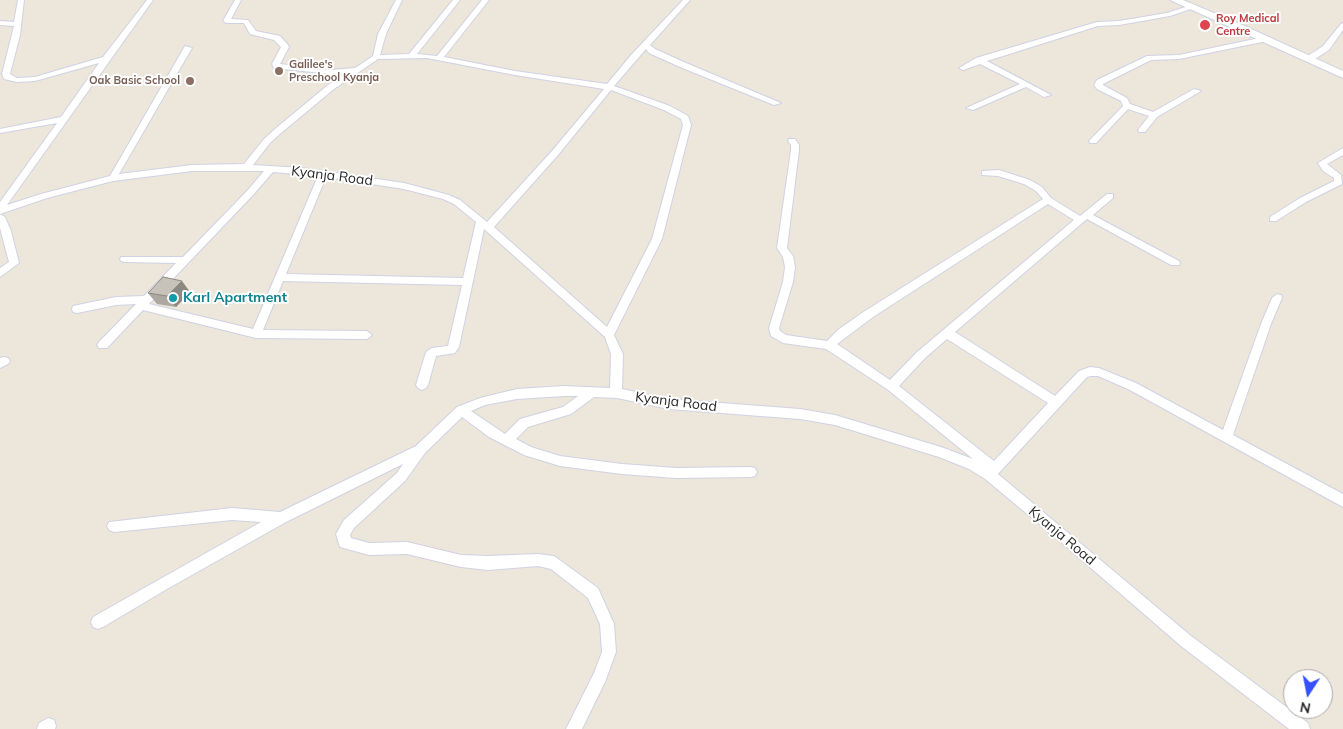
<!DOCTYPE html>
<style>
body{margin:0}
#map{position:relative;width:1343px;height:729px;overflow:hidden;background:#ede6da;font-family:Mulish,sans-serif}
canvas{display:block}
.north{position:absolute;left:1283px;top:669px;width:50px;height:50px;box-sizing:border-box;background:#fff;border:1px solid #aaa;border-radius:50%;rotate:191deg;font-size:14px;font-weight:700;line-height:20px;text-align:center;color:#2a2a2a}
.north::after{content:'';display:block;margin:auto;width:18px;height:22px;background:#3550ff;clip-path:polygon(50% 0,100% 100%,50% 72%,0 100%)}
</style>
<div id="map">
<canvas width="1343" height="729"></canvas>
<div class="north">N</div>
</div>
<script>
const context = document.querySelector('canvas').getContext('2d');
context.lineJoin = 'round';
const poly = rows => new Path2D(rows.map(r => 'M' + r).join(''));
function stroke(path, color, width, dash) { context.strokeStyle = color; context.lineWidth = width; context.lineCap = dash ? 'butt' : 'round'; context.setLineDash(dash || []); context.stroke(path); }
function paint(path, color) { context.fillStyle = color; context.fill(path, 'evenodd'); }
function drawText(font, color, halo, rows, align = 'center') {
  context.font = font + ' Mulish,sans-serif'; context.lineWidth = 4; context.setLineDash([]); context.textBaseline = 'middle'; context.strokeStyle = halo; context.fillStyle = color; for (const [text, x, y, turn = 0] of rows) {
    context.save(); context.translate(x, y); context.rotate((+turn || 0) * Math.PI / 180); context.textAlign = isNaN(turn) ? turn : align; if (halo) context.strokeText(text, 0, 0); context.fillText(text, 0, 0); context.restore();
  }
}
const minor = poly([
 [18,0,24,0,20,35,10,74,17,78,35,77,103,57,147,0,153,0,7,205,41,194,110,176,185,46,192,48,119,174,192,165,244,164,264,139,275,129,328,85,347,73,331,74,274,68,272,64,281,47,274,40,250,34,244,23,226,23,223,21,235,0,241,0,231,19,248,20,256,31,280,36,288,45,289,47,280,64,331,70,355,68,373,56,378,34,396,0,402,0,386,34,380,55,409,54,453,0,460,0,417,54,437,56,482,0,489,0,444,57,515,71,607,84,632,54,683,0,690,0,650,45,655,49,686,63,781,103,774,105,680,67,649,53,646,49,614,86,670,106,688,116,691,125,662,239,614,335,623,354,622,389,669,399,800,409,835,415,941,447,973,459,887,389,826,349,783,343,771,336,769,328,783,282,785,267,783,257,777,248,791,150,791,145,788,141,789,139,795,139,799,145,799,150,787,248,793,256,795,267,793,282,779,328,780,331,786,335,827,341,839,329,865,311,1043,199,1036,191,1024,184,998,176,982,175,982,171,999,170,1030,180,1042,187,1051,198,1080,216,1107,194,1113,194,1113,198,1093,215,1179,261,1180,263,1179,265,1171,265,1087,219,955,332,1055,396,1079,371,1090,367,1099,368,1136,383,1223,430,1261,324,1272,298,1277,294,1281,295,1282,298,1271,324,1233,435,1343,494,1343,507,1128,389,1098,376,1091,376,1087,377,998,474,1191,636,1308,723,1310,729,1289,729,1181,646,1055,537,985,479,969,469,939,457,835,425,800,419,669,409,617,398,594,397,571,414,528,427,516,439,531,447,560,456,622,464,676,468,751,467,755,468,757,472,755,476,751,477,676,478,622,474,560,466,524,455,489,437,462,417,425,453,405,481,354,528,350,535,351,538,369,543,407,542,461,555,488,556,538,554,554,556,598,588,614,624,616,652,605,682,582,729,566,729,594,673,602,652,600,624,588,598,551,569,538,566,488,570,461,567,407,554,369,555,340,547,336,534,344,520,397,473,403,464,286,522,167,589,103,627,98,629,93,627,91,622,93,617,261,522,232,520,114,532,109,530,107,526,109,522,232,508,280,512,416,446,457,407,480,398,517,389,564,386,610,388,611,354,605,337,484,229,459,347,455,353,436,356,428,385,426,388,422,390,418,388,416,385,426,352,432,348,448,346,462,285,283,281,263,330,367,331,372,335,367,339,256,338,143,310,107,348,99,348,97,345,99,342,136,304,116,305,77,313,73,312,72,309,73,306,116,297,144,296,176,263,125,262,121,261,120,259,121,257,183,257,247,191,264,171,192,171,113,181,47,198,0,214,5,217,11,231,19,263,0,277,0,268,9,262,0,228,0,202,57,123,0,133,0,129,61,117,99,63,35,81,17,82,4,79,2,74,14,26,0,25,0,21,14,22,18,0],
 [427,58,515,75,604,89,552,151,487,222,460,200,449,195,404,183,302,168,253,165,270,143,281,133,334,89,378,59,427,58],
 [611,90,664,110,681,119,683,125,652,239,607,327,494,227,558,155,611,90],
 [273,172,318,176,253,329,149,304,253,195,273,172],
 [326,177,404,189,443,199,454,204,476,222,463,278,286,274,326,177],
 [1048,204,1074,220,917,352,890,380,837,344,873,317,1048,204],
 [947,339,1048,403,994,461,899,386,925,358,947,339],
 [564,396,578,396,563,407,520,419,505,434,471,411,485,405,517,399,564,396],
 [1192,5,1195,7,1194,8,1170,16,1119,25,1098,26,987,61,1051,95,1044,97,1026,87,973,110,966,108,1020,84,980,64,963,70,959,68,976,58,1097,22,1119,21,1167,13,1192,5],
 [1343,23,1343,30,1329,50,1312,61,1306,61,1306,57,1323,46,1341,24,1343,23],
 [1264,37,1268,39,1267,41,1179,59,1151,60,1103,84,1103,85,1127,98,1130,104,1153,112,1194,89,1201,91,1157,117,1145,132,1139,132,1138,130,1149,116,1128,109,1096,143,1090,143,1089,141,1123,106,1121,101,1097,89,1094,85,1097,80,1147,56,1179,55,1264,37],
 [1343,148,1343,155,1327,164,1341,175,1342,184,1306,202,1276,221,1270,221,1270,217,1300,198,1334,181,1334,178,1323,171,1318,163,1343,148],
 [4,357,8,358,10,361,8,364,0,368,0,358,4,357],
 [48,718,54,720,56,726,55,729,37,729,39,723,48,718]
]);
const secondary = poly([
 [1170,0,1183,0,1247,27,1343,71,1343,78,1170,0]
]);
const wall = poly([
 [190,292,176,307,157,304,148,293]
]);
const shadedWall = poly([
 [182,281,190,292,176,307,167,296]
]);
const building = poly([
 [163,277,182,281,167,296,148,293,163,277]
]);
const markers = [
 [1205,25,6,"#e0444e"],
 [279,71,5,"#8d6e63"],
 [190,81,5,"#8d6e63"],
 [173,298,5,"#0f9aa8"]
];
const farHealthnames = [
 ["Roy Medical",1216,19],
 ["Centre",1216,32]
];
const farEducationnames = [
 ["Galilee's",289,65],
 ["Preschool Kyanja",289,78],
 ["Oak Basic School",180,81,"right"]
];
const streetNames = [
 ["Kyanja Road",332,176,7],
 ["Kyanja Road",676,402,7],
 ["Kyanja Road",1062,536,40]
];
const cultureNames = [
 ["Karl Apartment",183,298]
];
stroke(minor, '#cfd2e4', 2);
stroke(secondary, '#cfd2e4', 2);
paint(minor, '#fff');
paint(secondary, '#fff');
paint(wall, '#aca8a0');
paint(shadedWall, '#8c8882');
paint(building, '#c8c3ba');
stroke(building, '#8c8882', 1);
for (const [x, y, r, color] of markers) { const dot = new Path2D(); dot.arc(x, y, r, 0, 2 * Math.PI); context.fillStyle = color; context.fill(dot); stroke(dot, '#fff', 2); }
drawText('bold 11px', '#be3a42', '#fff', farHealthnames, 'left');
drawText('bold 11px', '#785e54', '#fff', farEducationnames, 'left');
drawText('14px', '#2a2a2a', '#fff', streetNames);
drawText('bold 14px', '#0d838f', '#fff', cultureNames, 'left');
</script>
